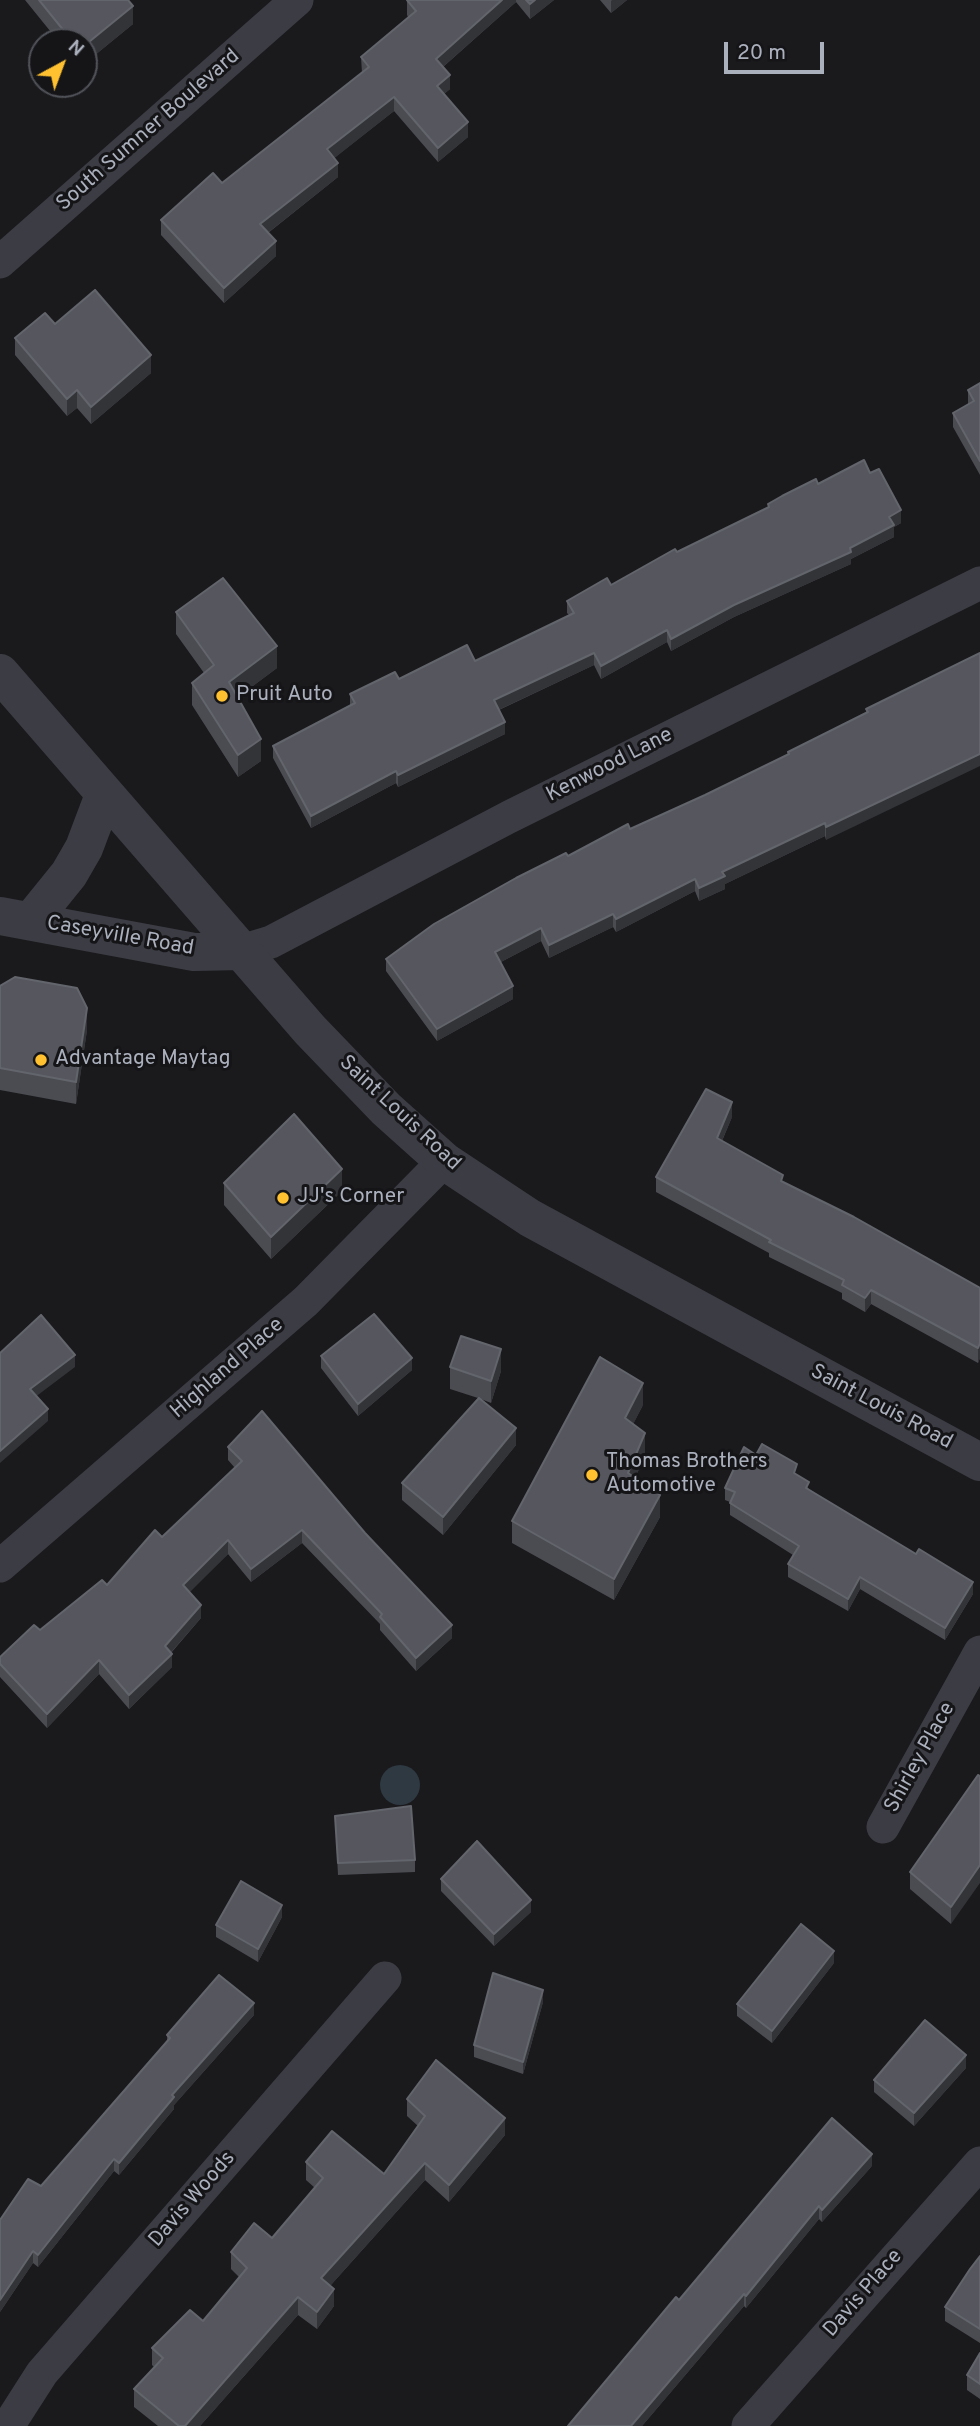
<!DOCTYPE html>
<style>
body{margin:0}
#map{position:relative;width:980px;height:2426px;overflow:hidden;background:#1a1a1d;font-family:Overpass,sans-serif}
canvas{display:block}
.north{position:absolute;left:28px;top:28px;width:70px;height:70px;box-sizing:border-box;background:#151518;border:2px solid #51535a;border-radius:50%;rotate:41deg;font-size:19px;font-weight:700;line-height:28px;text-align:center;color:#abb0bd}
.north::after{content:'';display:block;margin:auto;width:24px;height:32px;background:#ffc130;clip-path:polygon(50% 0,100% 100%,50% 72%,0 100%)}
.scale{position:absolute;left:724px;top:42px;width:100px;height:32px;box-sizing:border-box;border:4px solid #abb0bd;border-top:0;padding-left:9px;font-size:21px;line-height:24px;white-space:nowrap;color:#abb0bd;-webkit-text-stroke:5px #151518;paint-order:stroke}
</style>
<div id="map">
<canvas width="980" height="2426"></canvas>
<div class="north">N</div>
<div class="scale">20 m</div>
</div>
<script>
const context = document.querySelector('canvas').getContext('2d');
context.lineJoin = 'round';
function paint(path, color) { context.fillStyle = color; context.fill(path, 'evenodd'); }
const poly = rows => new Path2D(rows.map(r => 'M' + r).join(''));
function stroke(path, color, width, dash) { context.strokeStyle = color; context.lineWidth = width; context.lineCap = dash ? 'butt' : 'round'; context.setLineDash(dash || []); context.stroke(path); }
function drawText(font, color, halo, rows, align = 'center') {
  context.font = font + ' Overpass,sans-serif'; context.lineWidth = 6; context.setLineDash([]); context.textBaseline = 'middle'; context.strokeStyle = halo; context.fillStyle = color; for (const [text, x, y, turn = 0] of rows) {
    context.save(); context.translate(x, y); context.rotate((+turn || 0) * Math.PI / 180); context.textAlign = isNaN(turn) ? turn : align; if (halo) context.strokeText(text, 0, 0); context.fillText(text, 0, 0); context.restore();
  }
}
const water = poly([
 '380 1785a20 20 0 1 1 40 0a20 20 0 1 1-40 0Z'
]);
const minor = poly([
 [0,262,297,0],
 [241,951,271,942,509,817,980,583],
 [0,1566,306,1301,444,1161],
 [883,1827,980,1652],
 [8,2426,42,2373,385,1978],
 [748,2426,980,2163]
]);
const tertiary = poly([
 [0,673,310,1030,386,1109,444,1161,530,1218,980,1462],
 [0,916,194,952,241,951],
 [31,921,69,874,84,848,104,795]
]);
const wall = poly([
 [25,0,128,0,133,24,84,64,84,42,59,42],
 [407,0,554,0,530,19,516,2,443,67,450,89,444,94,468,137,438,162,394,111,334,158,338,177,268,233,276,256,224,303,161,235,161,220,222,183,362,73,361,57,408,17,407,15],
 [600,0,627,0,611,13],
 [55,324,151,373,91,424,77,408,67,416,15,355,15,338],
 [980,383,980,475,953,427,953,413,968,405,968,390],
 [870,473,901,523,894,527,894,537,851,559,851,564,734,617,671,651,667,642,601,679,594,665,499,710,505,734,398,787,396,783,311,828,273,758,273,746,350,705,350,694,399,679,475,661,569,615,567,613,567,601,611,585,768,508,768,504,818,484],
 [176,612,277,668,238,697,261,761,238,777,192,705,192,683,204,673,176,634],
 [980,653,826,840,825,836,725,884,725,889,699,901,695,891,616,932,613,927,549,958,541,941,501,962,513,999,437,1041,386,971,386,959,568,856,705,795,788,755,788,752,866,712,866,709],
 [0,986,87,1030,76,1104,0,1090],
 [732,1117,722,1141,783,1182,980,1288,980,1358,978,1363,871,1304,865,1312,842,1299,842,1293,769,1257,769,1253,656,1192,656,1177],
 [224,1183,342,1191,271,1259,224,1205],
 [321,1356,412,1370,358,1416,321,1368],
 [450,1367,501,1371,491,1403,481,1399,516,1445,443,1535,402,1500,402,1483,478,1398,450,1389],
 [643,1405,633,1424,645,1455,635,1478,660,1517,614,1600,512,1543,512,1521],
 [228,1447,365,1533,452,1638,416,1671,380,1630,380,1624,302,1543,251,1582,228,1554,189,1592,201,1618,171,1653,172,1667,129,1709,99,1674,47,1728,0,1677,0,1657,107,1585,162,1537,235,1468,228,1460],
 [756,1455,797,1475,809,1489,973,1594,945,1640,860,1589,848,1611,788,1577,788,1564,793,1555,730,1515,730,1502,725,1500,725,1488],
 [980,1776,951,1924,910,1889,910,1872],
 [335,1816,415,1860,415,1872,338,1875],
 [441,1879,531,1912,494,1946,441,1891],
 [282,1917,258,1962,216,1937,216,1925],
 [834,1963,772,2043,737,2016,737,2004],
 [543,2002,523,2074,474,2057,474,2045],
 [254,2015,174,2105,174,2109,119,2175,114,2171,38,2267,33,2263,0,2312,0,2220,41,2186,167,2041,167,2035],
 [966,2068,914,2126,874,2092,874,2080],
 [407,2099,505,2135,449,2202,425,2180,330,2286,334,2306,317,2329,298,2315,200,2426,158,2426,134,2407,134,2389,154,2367,152,2365,152,2348,203,2321,239,2277,231,2269,231,2252,272,2238,315,2188,306,2180,306,2162,384,2174,418,2126,407,2116],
 [872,2166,822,2222,819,2219,746,2308,744,2306,642,2426,568,2426,679,2300],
 [980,2256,980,2343,945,2321,945,2307],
 [980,2353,980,2399,967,2390,967,2375]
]);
const shadedWall = poly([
 [502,0,516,0,516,2,436,73,436,59],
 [535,0,554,0,530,19,530,4],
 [612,0,627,0,611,13,611,1],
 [133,6,133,24,84,64,84,46],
 [450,75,450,89,437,100,437,86],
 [394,97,394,111,327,164,327,149],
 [468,122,468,137,438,162,438,148],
 [338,163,338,177,260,239,260,224],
 [276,241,276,256,224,303,224,288],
 [151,355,151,373,91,424,91,407],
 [77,390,77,408,67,416,67,399],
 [901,510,901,523,894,527,894,537,851,559,851,564,734,617,671,651,671,639,734,605,850,548,889,517],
 [667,630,667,642,601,679,601,666],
 [277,646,277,668,229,704,229,682],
 [594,653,594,665,494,712,494,700],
 [505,722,505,734,398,787,398,775],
 [261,739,261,761,238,777,238,755],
 [980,754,980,766,826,840,826,827],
 [396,771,396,783,311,828,311,816],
 [825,823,825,836,725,884,725,889,699,901,699,888,722,872],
 [695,879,695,891,616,932,616,919],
 [613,914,613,927,549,958,549,945],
 [541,928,541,941,495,965,495,952],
 [513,986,513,999,437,1041,437,1029],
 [87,1008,87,1030,76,1104,76,1082],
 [732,1102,732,1117,717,1152,717,1138],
 [342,1169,342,1191,271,1259,271,1237],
 [871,1290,871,1304,865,1312,865,1298],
 [980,1343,980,1358,978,1363,978,1348],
 [501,1349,501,1371,491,1403,491,1381],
 [75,1355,75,1367,30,1401,30,1389],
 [412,1358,412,1370,358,1416,358,1404],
 [643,1383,643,1405,625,1440,625,1418],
 [48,1409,48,1421,0,1463,0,1451],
 [516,1428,516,1445,443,1535,443,1517],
 [645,1433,645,1455,628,1495,628,1473],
 [660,1495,660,1517,614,1600,614,1579],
 [302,1530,302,1543,251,1582,251,1569],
 [228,1540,228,1554,183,1599,183,1585],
 [860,1577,860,1589,848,1611,848,1599],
 [973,1582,973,1594,945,1640,945,1628],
 [201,1605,201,1618,165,1659,165,1646],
 [452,1625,452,1638,416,1671,416,1658],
 [172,1654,172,1667,129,1709,129,1695],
 [99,1660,99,1674,47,1728,47,1714],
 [980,1865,980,1883,951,1924,951,1907],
 [531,1900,531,1912,494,1946,494,1934],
 [282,1905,282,1917,258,1962,258,1949],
 [834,1951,834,1963,772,2043,772,2031],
 [543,1990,543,2002,523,2074,523,2062],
 [254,2003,254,2015,174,2105,174,2109,119,2175,119,2163,172,2095],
 [966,2055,966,2068,914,2126,914,2113],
 [505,2118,505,2135,449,2202,449,2185],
 [872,2154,872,2166,822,2222,822,2210],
 [114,2159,114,2171,38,2267,38,2255],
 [425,2163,425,2180,321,2296,321,2278],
 [819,2206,819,2219,746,2308,746,2296],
 [33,2251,33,2263,0,2312,0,2300],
 [334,2289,334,2306,317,2329,317,2312],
 [744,2294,744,2306,642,2426,631,2426],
 [298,2297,298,2315,200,2426,185,2426]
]);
const building = poly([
 [39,0,128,0,133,6,84,46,84,42,73,42,39,0],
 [407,0,502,0,436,59,450,75,437,86,468,122,438,148,394,97,327,149,338,163,260,224,276,241,224,288,161,220,213,173,222,183,369,67,361,57,416,11,407,0],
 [526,0,535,0,530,4,526,0],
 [95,290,151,355,91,407,77,390,67,399,15,338,45,313,55,324,95,290],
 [980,383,980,461,953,413,974,401,968,390,980,383],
 [864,460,870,473,879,469,901,510,889,517,894,525,850,548,851,552,734,605,671,639,667,630,601,666,594,653,494,700,505,722,398,775,396,771,311,816,273,746,355,703,350,694,395,672,399,679,467,645,475,661,574,613,567,601,607,578,611,585,675,549,677,552,769,507,768,504,782,496,816,479,818,484,864,460],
 [223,578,277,646,229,682,261,739,238,755,192,683,214,665,176,612,223,578],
 [980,653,980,754,826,827,825,823,722,872,725,876,699,888,695,879,616,919,613,914,549,945,541,928,495,952,513,986,437,1029,386,959,434,924,516,878,566,853,568,856,628,824,630,829,705,795,789,754,788,752,868,712,866,709,980,653],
 [15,977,77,988,87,1008,76,1082,0,1068,0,986,15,977],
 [706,1089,732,1102,717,1138,783,1175,781,1181,854,1217,980,1288,980,1343,978,1348,871,1290,865,1298,842,1285,844,1280,769,1242,771,1240,656,1177,706,1089],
 [294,1114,342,1169,271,1237,224,1183,294,1114],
 [374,1314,412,1358,358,1404,321,1356,374,1314],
 [41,1315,75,1355,30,1389,48,1409,0,1451,0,1353,41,1315],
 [461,1336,501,1349,491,1381,450,1367,461,1336],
 [600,1357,643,1383,625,1418,645,1433,628,1473,660,1495,614,1579,512,1521,600,1357],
 [479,1398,516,1428,443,1517,402,1483,479,1398],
 [262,1411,365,1533,452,1625,416,1658,380,1617,382,1614,302,1530,251,1569,228,1540,183,1585,201,1605,165,1646,172,1654,129,1695,99,1660,47,1714,0,1664,0,1657,34,1625,40,1630,102,1580,107,1585,155,1530,162,1537,242,1461,228,1447,262,1411],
 [762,1444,797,1464,794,1473,809,1482,806,1488,916,1554,919,1549,973,1582,945,1628,860,1577,848,1599,788,1564,799,1546,730,1503,735,1492,725,1488,744,1447,756,1455,762,1444],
 [978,1775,980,1776,980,1865,951,1907,910,1872,978,1775],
 [411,1806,415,1860,338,1863,335,1816,411,1806],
 [477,1841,531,1900,494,1934,441,1879,477,1841],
 [241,1881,282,1905,258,1949,216,1925,241,1881],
 [801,1924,834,1951,772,2031,737,2004,801,1924],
 [493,1973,543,1990,523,2062,474,2045,493,1973],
 [219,1975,254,2003,172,2095,174,2097,119,2163,114,2159,38,2255,33,2251,0,2300,0,2220,28,2179,41,2186,170,2038,167,2035,219,1975],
 [925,2020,966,2055,914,2113,874,2080,925,2020],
 [436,2060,505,2118,449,2185,425,2163,321,2278,334,2289,317,2312,298,2297,185,2426,179,2426,134,2389,163,2358,152,2348,190,2310,203,2321,247,2268,231,2252,254,2223,272,2238,323,2178,306,2162,332,2131,384,2174,425,2116,407,2099,436,2060],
 [832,2118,872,2154,822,2210,819,2206,746,2296,744,2294,631,2426,568,2426,676,2297,679,2300,832,2118],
 [980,2256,980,2329,945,2307,970,2269,980,2256],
 [980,2353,980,2384,967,2375,980,2353]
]);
const markers = [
 [222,696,7,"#ffc130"],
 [41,1060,7,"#ffc130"],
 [283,1198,7,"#ffc130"],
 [592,1475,7,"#ffc130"]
];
const streetNames = [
 ["South Sumner Boulevard",149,131,-41],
 ["Kenwood Lane",610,766,-27],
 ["Caseyville Road",120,937,10],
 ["Saint Louis Road",399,1114,43],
 ["Highland Place",228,1369,-41],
 ["Saint Louis Road",881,1408,28],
 ["Shirley Place",921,1758,-61],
 ["Davis Woods",193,2200,-49],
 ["Davis Place",864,2294,-49]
];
const poiNames = [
 ["Pruit Auto",236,696],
 ["Advantage Maytag",55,1060],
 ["JJ's Corner",297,1198],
 ["Thomas Brothers",606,1463],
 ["Automotive",606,1487]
];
paint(water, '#2e3942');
stroke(minor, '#3c3d44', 33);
stroke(tertiary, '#3c3d44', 38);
paint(wall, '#4b4c52');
paint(shadedWall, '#333438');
paint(building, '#56575e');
stroke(building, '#63656c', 2);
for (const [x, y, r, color] of markers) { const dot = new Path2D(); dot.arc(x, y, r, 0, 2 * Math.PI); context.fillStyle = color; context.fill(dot); stroke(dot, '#151518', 2.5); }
drawText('21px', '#abb0bd', '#151518', streetNames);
drawText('21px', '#abb0bd', '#151518', poiNames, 'left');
</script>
